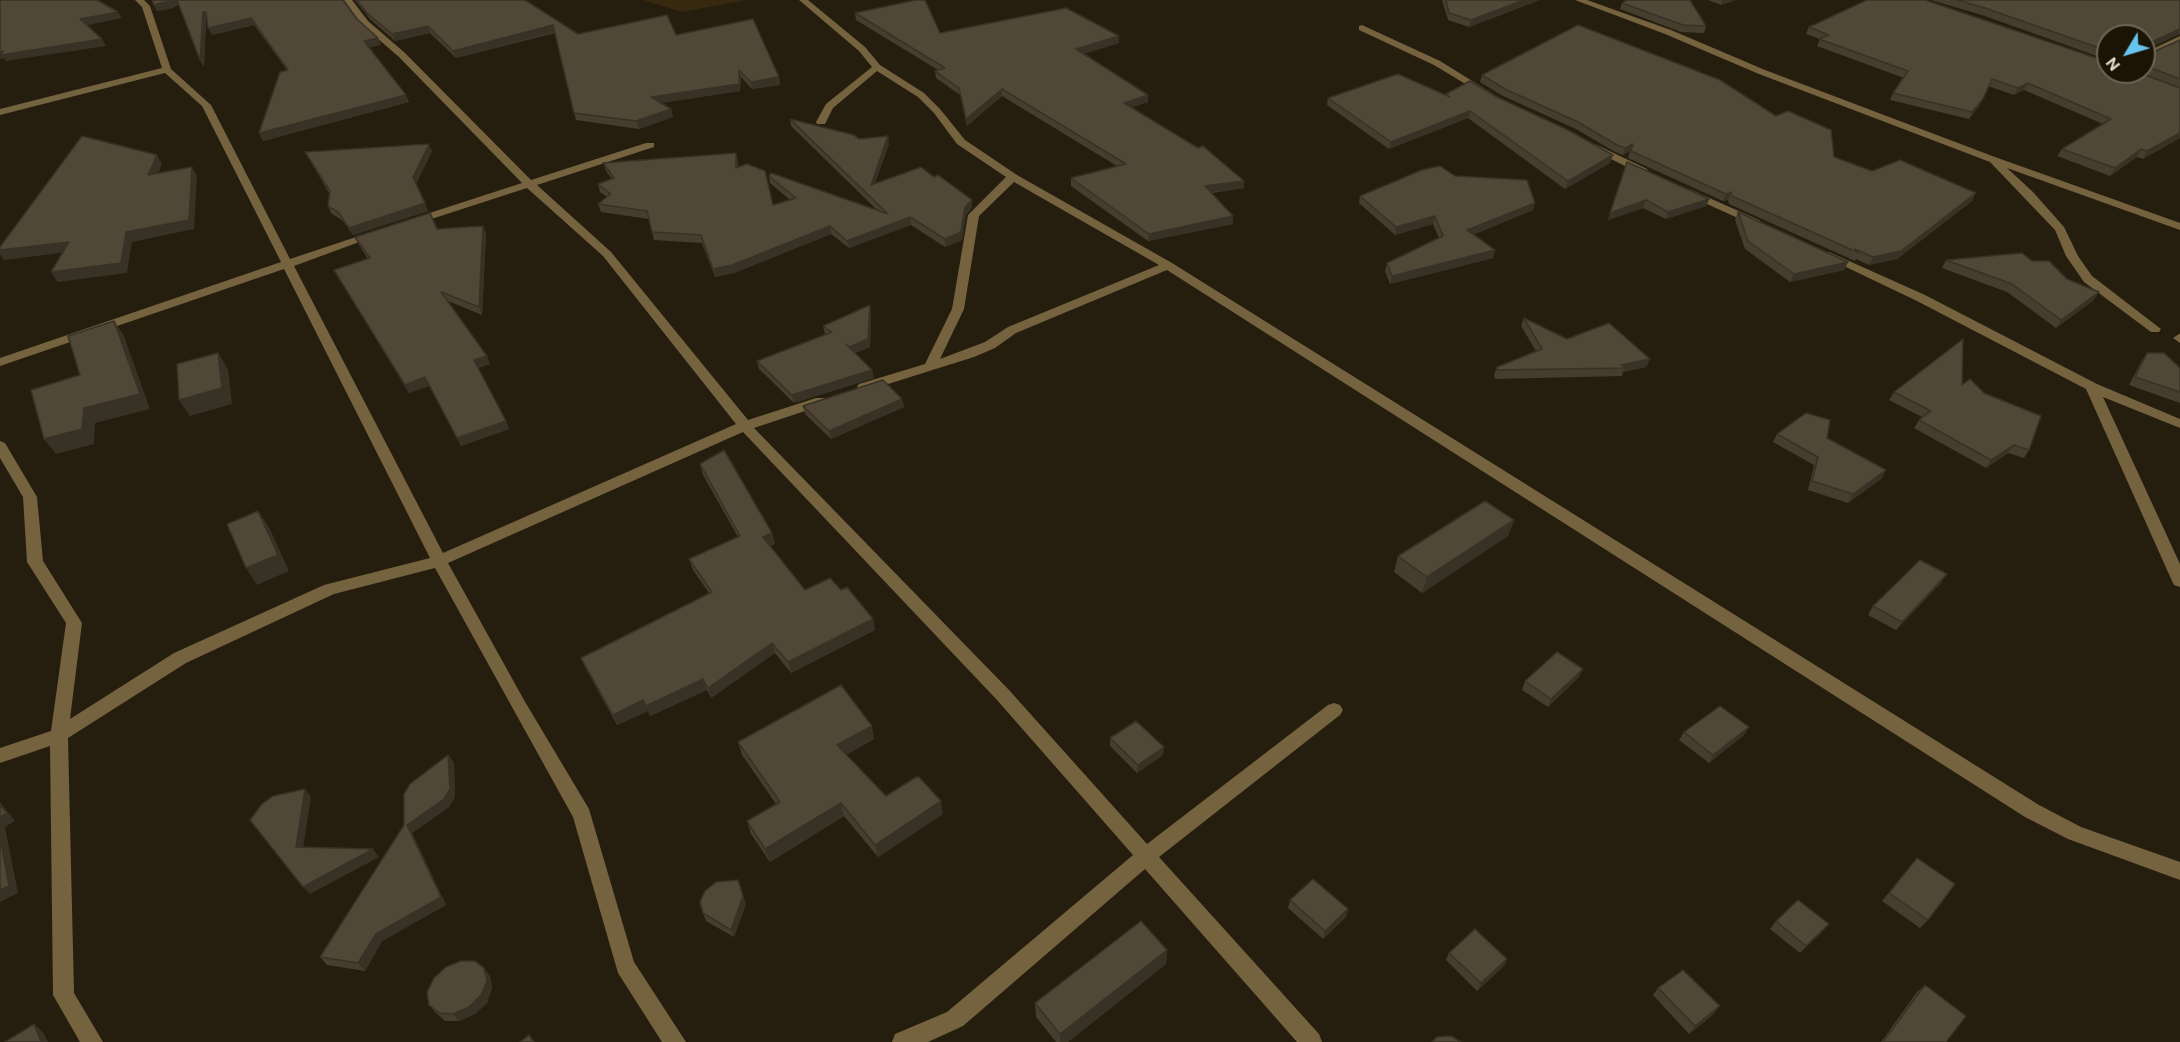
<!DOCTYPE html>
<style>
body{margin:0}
#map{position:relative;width:2180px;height:1042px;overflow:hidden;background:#251d0e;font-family:"DM Sans",sans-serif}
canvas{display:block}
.north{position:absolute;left:2096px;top:24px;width:60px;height:60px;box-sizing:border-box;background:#1b1405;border:2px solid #6c6659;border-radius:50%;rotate:232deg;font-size:16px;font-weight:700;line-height:24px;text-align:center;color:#e5e0d6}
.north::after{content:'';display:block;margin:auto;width:21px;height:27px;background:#66c4ef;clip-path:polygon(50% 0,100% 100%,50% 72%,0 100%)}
</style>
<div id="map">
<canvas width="2180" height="1042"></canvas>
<div class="north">N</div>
</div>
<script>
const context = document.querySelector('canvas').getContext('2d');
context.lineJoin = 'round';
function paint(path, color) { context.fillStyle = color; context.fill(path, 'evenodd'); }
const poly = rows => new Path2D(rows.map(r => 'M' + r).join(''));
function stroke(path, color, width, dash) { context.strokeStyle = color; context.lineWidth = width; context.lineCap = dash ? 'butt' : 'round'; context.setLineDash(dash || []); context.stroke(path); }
const green = poly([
 [643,0,747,0,682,12]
]);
const minor = poly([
 [135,0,144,0,150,6,171,69,211,105,290,259,371,232,375,231,381,234,294,266,443,553,736,424,603,256,527,188,416,224,408,224,408,220,522,183,399,57,362,25,344,0,352,0,368,21,405,53,531,180,646,143,654,143,654,147,537,185,611,252,748,420,816,398,826,398,828,401,826,404,754,428,1009,690,1147,844,1328,705,1334,703,1340,705,1343,710,1340,715,1159,857,1319,1034,1322,1042,1297,1042,1145,869,963,1026,928,1042,892,1042,895,1034,947,1012,1133,855,997,700,743,432,448,563,524,700,589,809,634,962,686,1042,662,1042,618,973,573,817,435,568,334,594,186,663,68,738,74,993,103,1042,80,1042,53,995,50,746,0,763,0,748,51,731,66,623,27,562,23,497,0,458,0,441,5,443,37,497,43,561,82,623,70,719,174,653,324,585,430,558,284,269,0,366,0,358,281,262,202,106,165,73,0,115,0,109,162,68,142,7,135,0],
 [799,0,808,0,865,47,880,65,924,93,940,109,965,140,1017,175,1172,263,2039,805,2081,827,2180,862,2180,880,2068,839,2025,817,1167,270,1016,333,995,348,974,357,869,390,859,390,857,387,859,384,925,364,952,309,968,215,1006,177,957,144,934,113,918,97,877,71,833,108,825,124,817,124,816,122,826,104,872,67,859,51,799,0],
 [1014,182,1159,265,1008,327,985,342,940,359,964,309,979,216,1014,182],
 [1575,0,1587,0,1671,30,1765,70,1995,157,2180,223,2180,230,2007,168,2033,192,2064,227,2078,256,2092,276,2161,329,2159,332,2151,332,2084,282,2066,256,2055,230,1990,162,1759,74,1665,34,1575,0],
 [1362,25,1440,61,1490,92,1482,94,1434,65,1359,30,1359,26,1362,25],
 [2180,36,2180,42,2144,59,2144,53,2180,36],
 [1595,144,1647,169,1648,171,1647,173,1639,173,1591,149,1591,145,1595,144],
 [1689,189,1759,220,1761,222,1759,224,1751,224,1685,194,1684,192,1689,189],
 [1829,252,1925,295,2097,384,2180,419,2180,428,2103,397,2180,564,2180,587,2174,585,2172,581,2086,389,1917,301,1825,257,1823,255,1829,252],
 [2179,334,2180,334,2180,343,2173,338,2179,334]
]);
const wall = poly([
 [152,0,357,19,378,38,381,45,369,47,406,95,409,102,263,141,259,133,287,70,254,25,212,35,206,19,204,67,200,60,179,4,173,8,157,11],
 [355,0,525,0,578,34,676,35,779,77,780,85,752,89,741,77,740,91,661,103,671,109,673,117,639,129,576,120,555,33,456,58,430,33,395,41,370,19],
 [1442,0,1540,0,1469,27,1448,20],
 [1708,0,1736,0,1721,5],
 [1867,0,2180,138,2143,159,2137,157,2110,176,2057,156,2062,149,2103,124,2024,90,2014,95,1988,86,1979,106,1969,119,1890,100,1893,93,1904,78,1817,46,1820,39,1806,34,1809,27],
 [1931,0,2180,0,2180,34,2146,49,2146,52,2149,54,2180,40,2180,88,2140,72,2144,72,2144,36,2108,36,2108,60,1982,15],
 [1622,3,1706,26,1704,33,1681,32,1620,9],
 [855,13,940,33,1119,36,1119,43,1083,54,1148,95,1148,102,1132,107,1244,181,1244,188,1212,193,1233,216,1233,224,1148,241,1071,186,1071,178,1117,166,1002,96,967,126,960,95,936,78,935,71,938,70,856,20],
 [1482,75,1834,157,1872,171,1972,201,1897,259,1869,265,1856,259,1855,261,1729,204,1728,200,1723,201,1628,158,1630,151,1623,155,1615,152,1576,129,1503,96,1480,82],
 [1446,95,1610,163,1565,189,1468,118,1389,149,1327,105,1328,98],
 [790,119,859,139,889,144,875,183,934,177,972,200,972,207,966,215,962,240,945,247,911,225,849,248,831,234,734,273,715,277,702,243,654,240,649,219,601,212,598,204,607,197,600,192,598,184,612,179,606,171,603,163,738,161,738,167,773,205,790,200,770,183,769,176,877,210,791,126],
 [432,151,416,184,428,211,353,235,343,221,331,213,328,206,329,193,305,152],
 [1627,162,1709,199,1706,206,1666,219,1643,208,1608,220],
 [1455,176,1533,210,1474,234,1495,250,1493,258,1390,284,1385,271,1387,263,1439,238,1433,224,1395,235,1359,203,1360,196],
 [1738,212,1848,262,1844,270,1790,282,1745,249,1735,220],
 [483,226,486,234,482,315,448,301,490,364,478,368,509,429,461,446,429,386,409,393,334,270,368,259,359,245,355,237,437,229],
 [1946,260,2032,261,2067,279,2094,300,2056,328,2007,292,1942,268],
 [871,313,870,347,855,353,874,378,794,403,759,369,757,361,826,335,825,334,823,326],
 [1524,318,1567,339,1650,359,1646,367,1623,372,1622,376,1495,379,1494,375,1497,367,1536,351,1521,326],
 [2147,353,2180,368,2180,403,2129,385,2141,362],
 [1962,385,2029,450,2024,458,2008,453,1986,468,1914,428,1919,420,1922,417,1889,400,1894,392],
 [902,399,904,407,831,439,805,414,803,406],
 [1777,434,1827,438,1886,470,1881,479,1848,503,1808,490,1814,465,1773,442],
 [700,464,772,533,775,544,770,546,805,590,841,590,873,619,875,630,791,673,775,653,711,698,707,690,650,716,648,711,617,725,586,669,581,658,709,593,693,570,689,559,738,537,703,475],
 [1514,520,1508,536,1422,593,1394,572,1398,556],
 [1941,583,1896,630,1868,615,1873,606],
 [1579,677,1548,707,1522,690,1525,681],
 [1749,727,1744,735,1709,763,1679,740,1684,732],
 [1110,738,1164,747,1163,755,1137,773,1110,746],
 [874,739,846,755,886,796,943,814,878,857,844,816,770,862,751,834,747,821,776,804,742,755,738,742],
 [448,755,454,763,455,797,449,807,412,833,446,905,382,941,365,971,327,965,320,957],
 [1917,858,1928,920,1920,928,1882,901],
 [1290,900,1346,917,1323,939,1288,908],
 [746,904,734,937,706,921,703,913],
 [1776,921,1822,932,1800,953,1770,929],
 [1167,950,1166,964,1068,1042,1056,1042,1036,1017,1035,1003],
 [1449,953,1507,959,1504,966,1477,991,1446,960],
 [490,976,492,988,487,1003,475,1014,459,1021,445,1021,435,1012,429,1005],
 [1925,985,1946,1042,1881,1042,1917,992],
 [1658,988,1714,1014,1689,1034,1653,995]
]);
const shadedWall = poly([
 [171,0,178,0,179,3,173,8,157,11,154,5],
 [1524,0,1540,0,1469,27,1471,20],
 [1722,0,1736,0,1721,5],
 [118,12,122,18,84,26,80,19],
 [203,12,206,12,209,18,206,19,204,67,200,60],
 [251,18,254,25,212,35,208,28],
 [553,25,555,32,456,58,453,51],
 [428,26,430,33,395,41,392,34],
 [2180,29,2179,34,2144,51,2147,44],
 [1119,36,1119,43,1076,56,1076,49],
 [378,38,381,45,367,48,364,41],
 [102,39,106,46,6,61,4,58,0,59,0,51],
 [739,70,741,77,740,91,653,104,651,97],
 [779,77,780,85,752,89,751,82],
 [2028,83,2024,90,2014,95,2018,88],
 [1002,89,1002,96,967,126,966,119],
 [406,95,409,102,263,141,259,133],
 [1148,95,1148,102,1124,110,1124,103],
 [1983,99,1979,106,1969,119,1972,112],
 [671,109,673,117,639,129,636,121],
 [1470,111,1468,118,1389,149,1391,142],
 [2180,133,2180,138,2143,159,2147,151],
 [888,136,889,144,872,192,871,185],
 [429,144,432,151,416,184,413,177],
 [1633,144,1630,151,1623,155,1625,148],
 [2141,149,2137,157,2110,176,2115,168],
 [736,153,738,161,737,175,736,168],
 [157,155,162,164,154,184,148,175],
 [1613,155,1610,163,1565,189,1568,181],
 [192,167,197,176,194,229,132,242,127,273,58,282,51,272,126,232],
 [1244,181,1244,188,1205,193,1205,186],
 [1731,192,1728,200,1723,201,1726,194],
 [1976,193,1972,201,1897,259,1869,265,1873,257],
 [1709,199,1706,206,1666,219,1668,212],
 [972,200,972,207,966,215,962,240,945,247,945,239,965,207],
 [1646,200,1643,208,1608,220,1610,213],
 [425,203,428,211,353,235,349,228],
 [1535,203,1533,210,1466,238,1467,230],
 [1233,216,1233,224,1148,241,1149,234],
 [1435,216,1433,224,1395,235,1396,227],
 [910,217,911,225,849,248,847,241],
 [483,226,486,234,482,315,479,307],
 [830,226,831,234,734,273,715,277,713,269],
 [69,242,76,251,4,260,0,254,0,250],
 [1495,250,1493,258,1390,284,1392,276],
 [1848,262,1844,270,1790,282,1794,274],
 [2099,292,2094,300,2056,328,2061,320],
 [870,305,871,313,870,347,850,355,849,347],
 [114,321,124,336,150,409,95,423,94,444,56,454,44,439,84,408],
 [218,353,228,369,232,404,190,416,179,400],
 [487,356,490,364,478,368,474,360],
 [1650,359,1646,367,1623,372,1625,368,1621,365],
 [872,370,874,378,794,403,792,395],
 [425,377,429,386,409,393,405,385],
 [902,399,904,407,831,439,829,431],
 [506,421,509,429,461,446,457,438],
 [2014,445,2008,453,1986,468,1991,460],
 [1886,470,1881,479,1848,503,1853,494],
 [258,511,269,527,289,571,257,585,246,568],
 [1514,520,1508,536,1422,593,1427,577],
 [772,533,775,544,766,548,763,537],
 [1947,574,1941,583,1896,630,1902,622],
 [873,619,875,630,791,673,788,662],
 [772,643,775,653,711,698,708,688],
 [1583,669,1579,677,1548,707,1551,699],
 [703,679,707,690,650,716,646,706],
 [643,700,648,711,617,725,613,715],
 [872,726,874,739,840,758,837,745],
 [1749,727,1744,735,1709,763,1713,755],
 [1164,747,1163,755,1137,773,1138,765],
 [448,755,454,763,455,797,449,807,412,833,446,905,382,941,365,971,358,963,407,825],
 [305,789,311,797,302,855,296,847],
 [941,801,943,814,878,857,875,845],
 [0,802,15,821,5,827,18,893,0,902],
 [841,803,844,816,770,862,765,849],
 [373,849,379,857,310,894,303,887],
 [741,888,746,904,734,937,731,930],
 [1348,909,1346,917,1323,939,1325,931],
 [1829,924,1822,932,1800,953,1806,946],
 [1167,950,1166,964,1068,1042,1060,1042,1060,1034],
 [1507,959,1504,966,1477,991,1481,983],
 [484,968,490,976,492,988,487,1003,475,1014,459,1021,453,1014],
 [1720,1006,1714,1014,1689,1034,1695,1026],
 [34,1024,43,1032,48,1042,41,1042]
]);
const building = poly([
 [0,0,97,0,118,12,80,19,102,39,1,55,3,51,0,51,0,0],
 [152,0,171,0,169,1,154,5,152,0],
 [177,0,343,0,357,19,378,38,364,41,406,95,259,133,280,72,288,70,251,18,208,28,206,12,203,12,200,60,177,0],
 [357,0,525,0,578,34,667,15,676,35,753,19,779,77,751,82,739,70,739,84,651,97,671,109,636,121,574,113,553,25,453,51,428,26,392,34,367,13,357,0],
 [916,0,925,0,940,33,1066,8,1119,36,1076,49,1148,95,1124,103,1198,148,1203,146,1244,181,1205,186,1233,216,1149,234,1071,178,1126,164,1002,89,966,119,959,88,935,71,945,68,855,13,916,0],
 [1446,0,1524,0,1471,20,1449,13,1446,0],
 [1627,0,1690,0,1706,26,1683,25,1622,3,1627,0],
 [1867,0,1925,0,2108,62,2108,72,2137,72,2180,88,2180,133,2147,151,2141,149,2115,168,2062,149,2111,119,2028,83,2018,88,1992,79,1983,99,1972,112,1893,93,1908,71,1819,39,1829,35,1809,27,1867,0],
 [1957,0,2180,0,2180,29,2147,44,2146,52,2149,54,2180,40,2180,79,2144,65,2144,36,2108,36,2108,51,1985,8,1957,0],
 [1578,25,1720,80,1776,116,1788,111,1831,130,1834,157,1872,171,1900,160,1976,193,1901,251,1873,257,1855,249,1859,253,1732,196,1731,192,1726,194,1631,151,1633,144,1625,148,1617,145,1578,122,1505,89,1482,75,1578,25],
 [1398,74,1450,97,1446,94,1470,81,1497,97,1568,130,1613,155,1568,181,1470,111,1391,142,1328,98,1398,74],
 [790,119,854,135,859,139,888,136,871,185,921,167,934,177,938,175,972,200,965,207,961,232,945,239,910,217,847,241,830,226,732,265,713,269,701,235,652,232,647,211,598,204,611,194,598,184,614,178,603,163,736,153,736,168,747,164,765,171,773,205,796,198,769,176,771,173,888,214,790,119],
 [82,136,157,155,148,175,192,167,189,220,126,232,121,263,51,272,69,242,0,250,0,247,82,136],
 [429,144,413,177,425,203,349,228,339,213,328,206,330,191,305,152,429,144],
 [1627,162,1709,199,1668,212,1646,200,1610,213,1627,162],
 [1440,166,1455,176,1527,180,1535,203,1467,230,1495,250,1392,276,1387,263,1443,236,1435,216,1396,227,1360,196,1422,170,1440,166],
 [1738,212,1848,262,1794,274,1748,241,1738,212],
 [430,213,437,229,483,226,479,307,441,292,487,356,474,360,506,421,457,438,425,377,405,385,334,270,370,258,355,237,430,213],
 [2022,253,2032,261,2049,261,2067,279,2099,292,2061,320,2012,284,1946,260,2022,253],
 [870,305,868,339,849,347,846,344,872,370,792,395,757,361,832,332,823,326,870,305],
 [1524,318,1567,339,1609,323,1650,359,1621,365,1625,368,1497,370,1497,367,1542,349,1524,318],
 [114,321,140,394,84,408,82,429,44,439,31,390,80,375,68,336,114,321],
 [1963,339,1962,385,1970,379,1984,393,2041,416,2029,450,2014,445,1991,460,1919,420,1931,411,1894,392,1963,339],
 [218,353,222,388,179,400,177,364,218,353],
 [2147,353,2164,353,2180,368,2180,392,2135,377,2147,353],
 [883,380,902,399,829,431,803,406,883,380],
 [1806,413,1830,420,1827,438,1886,470,1853,494,1812,481,1818,457,1777,434,1806,413],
 [724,450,772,533,763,537,805,590,830,578,841,590,847,587,873,619,788,662,772,643,708,688,703,679,646,706,643,700,613,715,581,658,712,592,689,559,740,536,700,464,724,450],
 [1485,501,1514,520,1427,577,1398,556,1485,501],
 [258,511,278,555,246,568,227,524,258,511],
 [1920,560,1947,574,1902,622,1873,606,1920,560],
 [1557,652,1583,669,1551,699,1525,681,1557,652],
 [841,685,872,726,837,745,886,796,918,776,941,801,875,845,841,803,765,849,747,821,780,802,738,742,841,685],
 [1720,706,1749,727,1713,755,1684,732,1720,706],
 [1136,721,1164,747,1138,765,1110,738,1136,721],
 [448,755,450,789,444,799,407,825,441,897,376,934,358,963,320,957,404,825,404,794,410,784,448,755],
 [305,789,296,847,373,849,303,887,250,820,262,804,273,796,305,789],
 [0,805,7,813,0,817,0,805],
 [0,838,9,886,0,890,0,838],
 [1917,858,1955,884,1928,920,1889,893,1917,858],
 [1313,879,1348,909,1325,931,1290,900,1313,879],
 [738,880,743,896,731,930,703,913,700,902,705,891,716,882,738,880],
 [1798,900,1829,924,1806,946,1776,921,1798,900],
 [1141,921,1167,950,1060,1034,1035,1003,1141,921],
 [1475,929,1507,959,1481,983,1449,953,1475,929],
 [461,961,475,961,484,968,487,981,481,995,469,1007,453,1014,439,1013,429,1005,427,992,434,978,446,967,461,961],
 [1683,970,1720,1006,1695,1026,1658,988,1683,970],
 [1925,985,1966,1016,1946,1042,1883,1042,1925,985],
 [34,1024,41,1042,5,1042,34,1024],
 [529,1035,534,1042,520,1042,529,1035],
 [1451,1036,1461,1042,1432,1042,1437,1037,1451,1036]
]);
paint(green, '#36290f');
paint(minor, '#75623e');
paint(wall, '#453d2e');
paint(shadedWall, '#383226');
paint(building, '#504736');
stroke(building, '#383226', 1.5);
</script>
